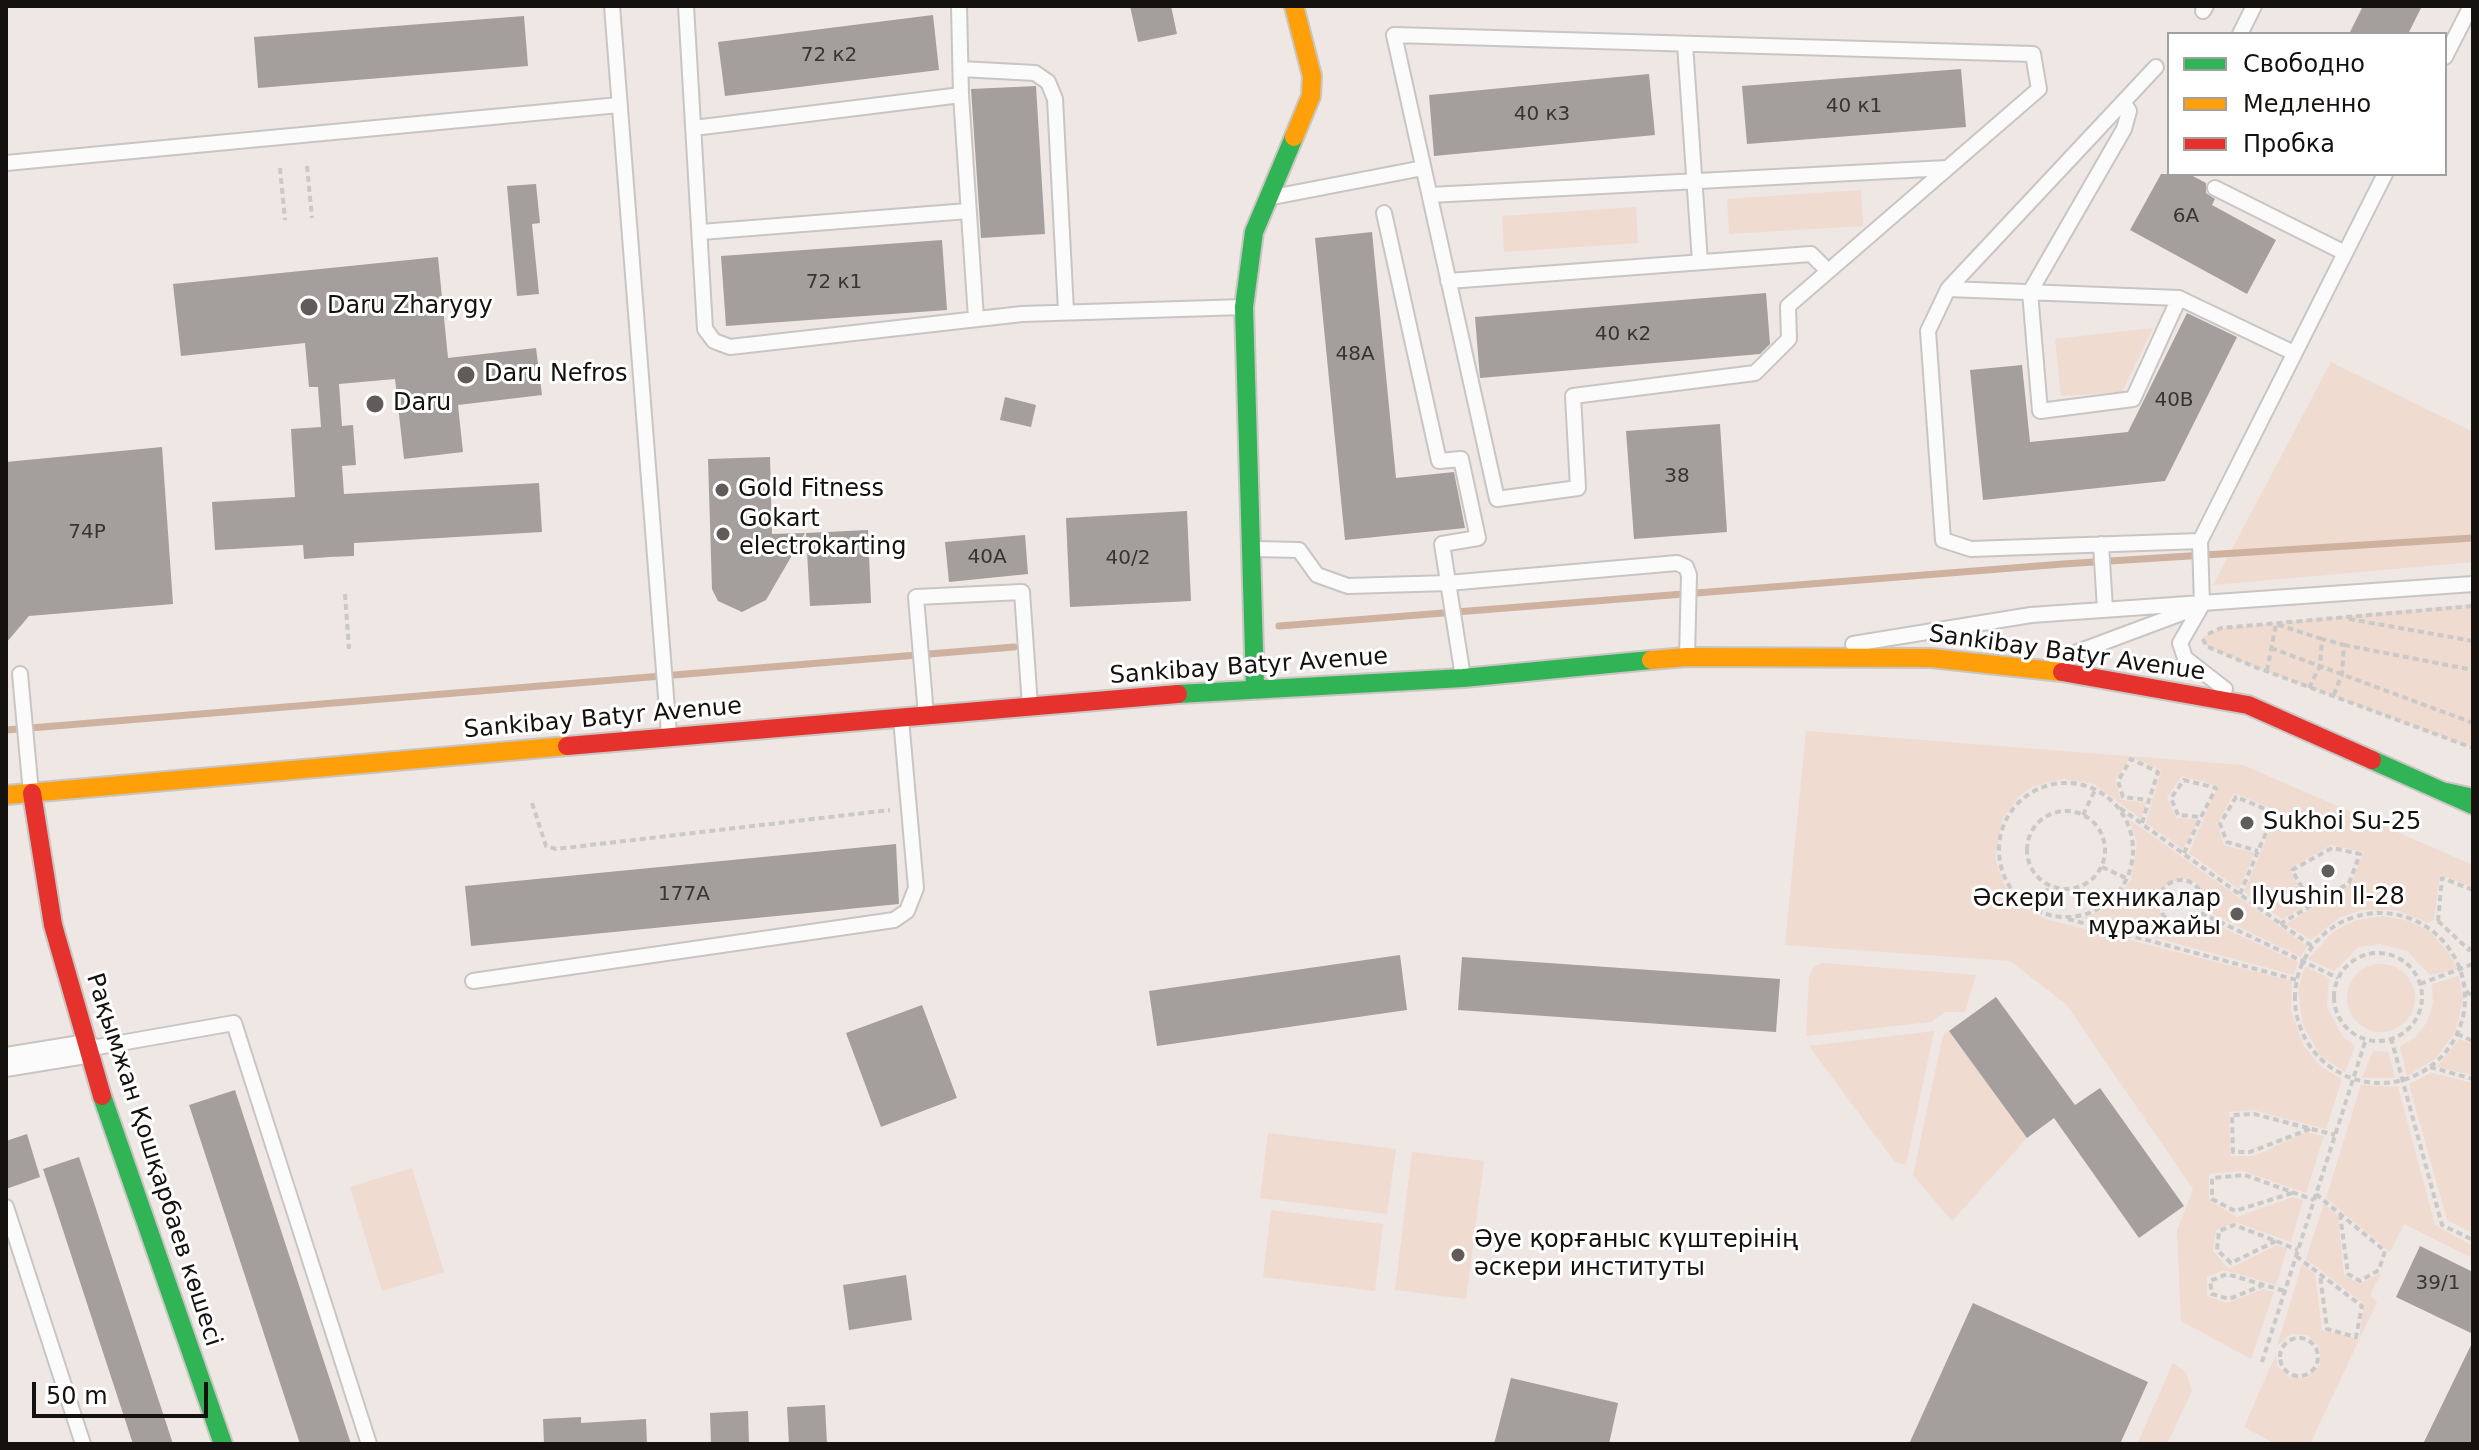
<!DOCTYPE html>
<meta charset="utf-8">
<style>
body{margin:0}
#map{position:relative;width:2479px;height:1450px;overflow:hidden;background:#eee7e4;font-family:"DejaVu Sans",sans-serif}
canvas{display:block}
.frame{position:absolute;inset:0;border:8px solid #15110f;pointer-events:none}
.legend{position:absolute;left:2167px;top:32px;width:280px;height:144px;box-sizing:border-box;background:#fff;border:2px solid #a1a09f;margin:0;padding:10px 14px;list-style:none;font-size:24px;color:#15110f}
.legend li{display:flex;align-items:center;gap:16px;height:40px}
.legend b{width:40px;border:2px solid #a1a09f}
.scale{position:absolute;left:32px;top:1382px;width:176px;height:36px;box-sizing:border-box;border:4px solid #15110f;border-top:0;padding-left:10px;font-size:24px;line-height:28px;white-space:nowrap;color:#15110f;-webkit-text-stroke:6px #fff;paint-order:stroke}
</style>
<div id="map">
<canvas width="2479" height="1450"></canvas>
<div class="frame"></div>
<ul class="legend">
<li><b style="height:10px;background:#30b455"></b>Свободно</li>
<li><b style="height:10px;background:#ff9f0a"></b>Медленно</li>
<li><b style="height:10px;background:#e5322d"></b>Пробка</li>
</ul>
<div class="scale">50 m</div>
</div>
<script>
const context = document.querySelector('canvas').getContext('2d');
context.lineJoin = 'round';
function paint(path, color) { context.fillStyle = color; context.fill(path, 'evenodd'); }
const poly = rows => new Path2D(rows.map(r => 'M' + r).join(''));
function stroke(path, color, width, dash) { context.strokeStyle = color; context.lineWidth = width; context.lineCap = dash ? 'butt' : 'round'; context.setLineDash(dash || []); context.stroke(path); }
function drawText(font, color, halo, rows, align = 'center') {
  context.font = font + ' "DejaVu Sans",sans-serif'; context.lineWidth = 6; context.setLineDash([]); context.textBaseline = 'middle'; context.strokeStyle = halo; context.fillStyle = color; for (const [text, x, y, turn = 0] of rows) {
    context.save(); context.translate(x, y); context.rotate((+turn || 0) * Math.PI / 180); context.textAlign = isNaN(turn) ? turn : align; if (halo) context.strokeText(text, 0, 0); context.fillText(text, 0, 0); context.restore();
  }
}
const green = poly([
 [1861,190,1863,226,1729,234,1727,199],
 [1636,207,1638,243,1504,252,1502,216],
 [2153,328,2122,392,2061,396,2055,339],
 [2331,362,2473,432,2473,562,2213,585],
 [2473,604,2473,748,2255,667,2206,646,2202,637,2221,628],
 [1806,731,2243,765,2473,865,2473,887,2440,875,2434,919,2429,923,2396,910,2361,910,2340,917,2311,940,2286,924,2351,884,2363,852,2331,845,2289,869,2309,904,2282,919,2244,892,2278,811,2234,793,2217,824,2224,845,2254,853,2239,889,2189,853,2218,786,2182,776,2167,797,2176,818,2198,820,2183,849,2146,823,2161,770,2131,757,2115,780,2121,800,2146,802,2141,819,2094,784,2062,779,2032,787,2018,797,2002,820,1995,859,2004,884,2020,905,2045,919,2292,981,2291,1010,2303,1045,2320,1066,2342,1079,2326,1129,2252,1110,2229,1112,2231,1156,2255,1156,2306,1132,2324,1136,2306,1193,2243,1171,2209,1174,2209,1200,2237,1217,2293,1197,2303,1200,2291,1242,2235,1222,2216,1230,2213,1251,2229,1269,2277,1245,2287,1248,2276,1285,2224,1270,2207,1277,2207,1296,2227,1303,2263,1289,2274,1292,2251,1359,2181,1321,2177,1231,2193,1189,2066,1004,2010,961,1785,945],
 [2130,820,2307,946,2301,957,2205,910,2204,893,2194,881,2185,879,2170,882,2159,892,2158,908,2165,920,2185,926,2201,918,2298,962,2294,975,2082,918,2109,907,2131,880,2137,844],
 [2383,916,2409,921,2429,931,2449,953,2457,969,2430,975,2407,951,2380,944,2359,947,2334,971,2308,959,2334,931,2357,920],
 [1822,963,1976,975,1965,1012,1945,1012,1931,1022,1806,1036,1809,977,1813,968],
 '2347 998a34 34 0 1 1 68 0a34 34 0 1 1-68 0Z',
 [2305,966,2329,978,2327,1007,2343,1037,2355,1046,2345,1072,2320,1055,2303,1025,2298,990],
 [2459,976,2463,999,2455,1033,2435,1059,2407,1076,2400,1046,2416,1037,2427,1022,2433,1004,2432,984],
 [1934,1031,1906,1165,1895,1162,1809,1046],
 [1949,1031,2027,1138,1952,1221,1913,1175,1943,1035],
 [2459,1039,2473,1044,2473,1075,2437,1067],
 [2373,1051,2388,1052,2395,1078,2362,1078],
 [2431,1073,2473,1083,2473,1233,2447,1220,2409,1084],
 [2361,1085,2398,1087,2435,1225,2473,1246,2470,1257,2404,1224,2390,1252,2326,1198],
 [1268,1133,1396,1149,1387,1214,1260,1198],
 [1412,1152,1484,1161,1466,1299,1395,1290],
 [412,1168,444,1272,382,1291,350,1187],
 [2324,1203,2338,1216,2344,1275,2360,1284,2381,1273,2370,1295,2377,1302,2310,1444,2276,1444,2244,1427,2276,1354,2277,1366,2289,1377,2305,1378,2320,1365,2320,1348,2308,1335,2291,1334,2277,1346,2302,1264,2315,1274,2322,1330,2359,1339,2364,1304,2306,1259],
 [1271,1210,1383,1224,1375,1291,1263,1277],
 [2173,1363,2186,1372,2192,1391,2167,1444,2143,1444,2138,1442]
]);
const stream = poly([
 [1279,626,2063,564,2473,538],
 [6,730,1014,647]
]);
const building = poly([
 [1130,6,1171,6,1177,34,1138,42],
 [2363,6,2422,6,2408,34,2349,34],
 [933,15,939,70,725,96,718,42],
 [524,16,528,66,258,88,254,37],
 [1961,69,1966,127,1747,144,1742,86],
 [1649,74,1655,135,1434,156,1429,95],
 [1036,86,1045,234,981,238,971,89],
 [2161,174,2189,174,2206,183,2206,193,2215,199,2212,205,2276,240,2247,294,2130,230],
 [536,184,540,223,532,224,539,294,517,296,507,186],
 [1372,232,1396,478,1454,472,1465,528,1345,540,1315,238],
 [942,240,947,310,726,326,721,256],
 [438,257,448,358,536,348,542,395,458,405,463,452,404,459,395,379,339,384,342,426,353,425,356,465,342,466,344,494,539,483,542,532,354,543,354,556,329,557,304,559,303,545,215,550,212,502,295,497,291,429,321,427,318,387,309,387,305,343,181,356,173,284],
 [1766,293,1770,344,1760,354,1480,378,1475,317],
 [2187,313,2237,337,2165,481,1983,500,1970,370,2022,365,2030,442,2128,432],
 [1005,397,1036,405,1031,427,1000,420],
 [1720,424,1727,532,1634,539,1626,431],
 [162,447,173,604,29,616,6,643,6,462],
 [770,457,772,534,805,533,766,600,742,612,718,601,712,589,708,459],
 [1187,511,1191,601,1070,607,1066,518],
 [868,530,871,603,810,606,806,533],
 [1025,535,1028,574,949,582,945,542],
 [896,844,899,904,471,946,465,886],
 [1400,955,1407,1010,1157,1046,1149,991],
 [1462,957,1780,979,1776,1032,1458,1010],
 [1996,997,2075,1105,2100,1088,2184,1206,2139,1238,2054,1118,2027,1138,1949,1031],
 [922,1005,957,1098,881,1127,846,1033],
 [235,1090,351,1444,300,1444,189,1105],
 [27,1134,40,1177,6,1189,6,1141],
 [79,1157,173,1444,133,1444,43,1169],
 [2420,1246,2473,1272,2473,1334,2396,1297],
 [906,1275,912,1320,849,1330,843,1285],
 [1973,1303,2148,1382,2120,1444,1909,1444],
 [2473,1341,2473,1444,2423,1444],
 [1511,1378,1618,1403,1609,1444,1494,1444],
 [825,1405,827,1444,789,1444,787,1407],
 [748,1411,749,1444,711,1444,710,1413],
 [581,1417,581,1423,646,1419,647,1444,544,1444,543,1419]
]);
const path = poly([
 [307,166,312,218],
 [280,168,285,220],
 [345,594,349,649],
 [2349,619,2473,641],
 [2208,634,2221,628,2473,606],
 [2203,639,2206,646,2255,667,2473,748],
 [2344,645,2473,670],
 [2271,648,2473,723],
 [2267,671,2276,624,2322,639],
 [2309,688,2320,666,2322,639,2344,645,2342,674,2333,697],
 '1999 850a67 67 0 1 1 134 0a67 67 0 1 1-134 0Z',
 [532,803,546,846,556,849,890,810],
 [2120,808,2313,947],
 '2027 850a39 39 0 1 1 78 0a39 39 0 1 1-78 0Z',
 [2083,815,2095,790],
 [2142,823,2149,800,2158,772,2131,759,2118,781,2123,797,2149,800],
 [2184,853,2201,817,2216,788,2184,780,2171,798,2178,815,2201,817],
 [2102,867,2128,879],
 '2159 902a22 22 0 1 1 44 0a22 22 0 1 1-44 0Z',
 [2240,894,2258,851,2275,813,2236,797,2220,824,2227,842,2258,851],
 [2037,912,2049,886],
 '2295 998a85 85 0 1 1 170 0a85 85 0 1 1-170 0Z',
 [2201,913,2338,978],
 [2068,919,2297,980],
 [2438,921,2442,878,2473,890],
 [2438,921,2469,950,2473,942],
 [2280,924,2349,883,2360,854,2332,848,2292,870,2312,905],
 '2334 997a44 44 0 1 1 88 0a44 44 0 1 1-88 0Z',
 [2420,984,2473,964],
 [2466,991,2473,997],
 [2457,1034,2473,1041],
 [2391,1038,2442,1225,2473,1240],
 [2430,1067,2473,1079],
 [2310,1129,2250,1152,2233,1152,2232,1115,2254,1114,2335,1135],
 [2292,1193,2235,1211,2212,1199,2212,1178,2245,1175,2314,1200],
 [2316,1194,2340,1214,2385,1251,2379,1270,2360,1281,2348,1274,2340,1214],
 [2276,1241,2231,1263,2217,1250,2219,1231,2234,1225,2276,1241,2298,1250],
 [2296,1256,2362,1306,2356,1337,2327,1329,2320,1274],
 [2264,1285,2229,1299,2212,1294,2210,1281,2227,1274,2264,1285,2285,1291],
 '2280 1357a19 19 0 1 1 38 0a19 19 0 1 1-38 0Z',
 [2262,1362,2366,1039]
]);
const lane = poly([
 [612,6,669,735],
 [686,6,705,329,714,341,730,347,1022,314,1244,307],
 [959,6,961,95,976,318],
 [2203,11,2206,6],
 [2240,34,2254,6],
 [1394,35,2033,54,2039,89,1788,306,1789,339,1755,373,1573,396,1578,488,1497,499,1394,35],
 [1685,44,1700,262],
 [2445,57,2471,6],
 [2156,67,1948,289,2179,298,2294,353],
 [961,69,1035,73,1048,82,1055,99,1066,311],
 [2123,102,2129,111,2124,129,2030,292,2040,411,2133,399,2179,298],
 [694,128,961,95],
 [6,163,619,105],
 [2215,188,2345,253],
 [1430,195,1947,168],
 [1273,197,1423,168],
 [1384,213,1439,461,1461,459,1478,538,1442,544,1463,677],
 [701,232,968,211],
 [1448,281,1811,254,1828,271],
 [1948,289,1928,331,1943,540,1971,549,2200,541],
 [2101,544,2105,609],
 [1254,549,1299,550,1317,575,1348,586,1448,583,1677,563,1686,567,1689,575,1687,657],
 [1853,644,2031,615,2473,584],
 [2056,660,2190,610],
 [20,674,31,793],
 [2225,689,2185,658,2180,643,2202,605,2200,541,2385,174],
 [926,715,916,597,1022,592,1030,706],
 [473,981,894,920,907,911,916,888,901,719],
 [86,1049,234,1023,369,1444],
 [6,1207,83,1444]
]);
const street = poly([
 [6,1062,86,1049]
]);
const fast = poly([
 [1255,687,1244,307,1254,232,1294,137],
 [1178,694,1463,678,1651,660],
 [2372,760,2473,805],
 [2446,792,2473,798],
 [102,1096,223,1444]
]);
const slow = poly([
 [1294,137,1311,96,1312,76,1294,6],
 [1651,660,1687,657,1931,658,2062,672],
 [6,795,567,746]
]);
const jam = poly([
 [2062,672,2248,705,2372,760],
 [567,746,1178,694],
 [32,793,53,925,102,1096]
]);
const markers = [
 [309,307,10,"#615c5a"],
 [466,375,10,"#615c5a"],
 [375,404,10,"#615c5a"],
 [722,490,8,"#615c5a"],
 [723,534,8,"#615c5a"],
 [2247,823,8,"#615c5a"],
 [2328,871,8,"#615c5a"],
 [2237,914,8,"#615c5a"],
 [1458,1255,8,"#615c5a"]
];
const numberNames = [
 ["72 к2",829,56],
 ["40 к1",1854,107],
 ["40 к3",1542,115],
 ["6А",2186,217],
 ["72 к1",834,283],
 ["40 к2",1623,335],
 ["48А",1355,355],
 ["40В",2174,401],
 ["38",1677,477],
 ["74Р",87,533],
 ["40А",987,558],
 ["40/2",1128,559],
 ["177А",684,895],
 ["39/1",2438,1284]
];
const poiNames = [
 ["Daru Zharygy",327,307],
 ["Daru Nefros",484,375],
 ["Daru",393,404],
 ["Gold Fitness",738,490],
 ["Gokart",739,520],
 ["electrokarting",739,548],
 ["Sukhoi Su-25",2263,823],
 ["Ilyushin Il-28",2328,898,"center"],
 ["Әскери техникалар",2221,900,"right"],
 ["мұражайы",2221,928,"right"],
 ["Әуе қорғаныс күштерінің",1474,1241],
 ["әскери институты",1474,1269]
];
const streetNames = [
 ["Sankibay Batyr Avenue",2067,654,8],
 ["Sankibay Batyr Avenue",1249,667,-4],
 ["Sankibay Batyr Avenue",603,719,-5],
 ["Рақымжан Қошқарбаев көшесі",153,1160,72]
];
paint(green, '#efdbd0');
stroke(stream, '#cfb1a0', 7);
paint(building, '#a49f9c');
stroke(lane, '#c9c5c2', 18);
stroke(street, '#c9c5c2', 32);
stroke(fast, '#c9c5c2', 22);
stroke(slow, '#c9c5c2', 22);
stroke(jam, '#c9c5c2', 22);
stroke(path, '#cac9c7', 4, [6, 4]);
stroke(lane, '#fcfbfb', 14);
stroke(street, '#fcfbfb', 28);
stroke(fast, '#30b455', 18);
stroke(slow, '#ff9f0a', 18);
stroke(jam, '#e5322d', 18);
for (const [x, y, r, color] of markers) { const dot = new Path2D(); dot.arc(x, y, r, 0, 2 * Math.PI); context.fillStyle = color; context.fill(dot); stroke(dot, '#fff', 3); }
drawText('20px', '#393432', null, numberNames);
drawText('24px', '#15110f', '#fff', poiNames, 'left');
drawText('24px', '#15110f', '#fff', streetNames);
</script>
